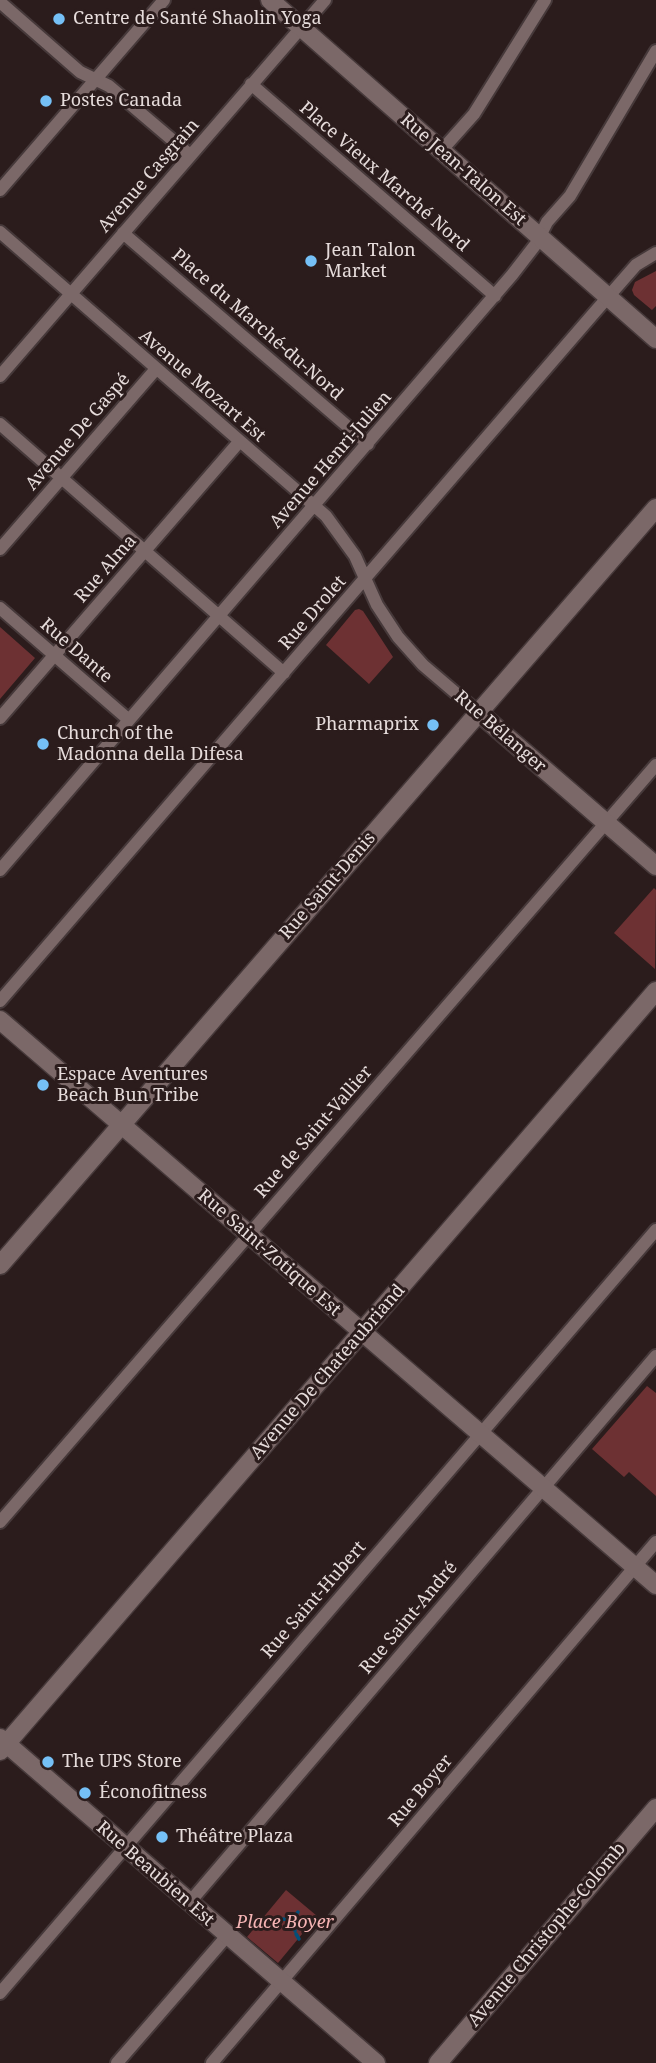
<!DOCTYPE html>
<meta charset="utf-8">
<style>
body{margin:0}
canvas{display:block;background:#2b1c1c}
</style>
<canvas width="656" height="2063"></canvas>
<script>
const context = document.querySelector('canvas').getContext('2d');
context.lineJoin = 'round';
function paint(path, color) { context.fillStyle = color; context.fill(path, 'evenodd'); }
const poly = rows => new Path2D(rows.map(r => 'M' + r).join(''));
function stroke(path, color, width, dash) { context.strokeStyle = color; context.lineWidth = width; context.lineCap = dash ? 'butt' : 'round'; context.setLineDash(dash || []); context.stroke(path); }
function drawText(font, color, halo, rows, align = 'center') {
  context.font = font + ' "Noto Serif",serif'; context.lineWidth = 6; context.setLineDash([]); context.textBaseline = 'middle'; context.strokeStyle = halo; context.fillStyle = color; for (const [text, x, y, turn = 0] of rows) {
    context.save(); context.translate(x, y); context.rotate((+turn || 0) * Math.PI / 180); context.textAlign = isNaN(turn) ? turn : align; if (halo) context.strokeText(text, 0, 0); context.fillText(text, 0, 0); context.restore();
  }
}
const green = poly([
 [656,271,656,306,652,310,634,295,632,290,635,282],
 [359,609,363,611,393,657,369,684,326,645,355,610],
 [0,627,35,658,0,699],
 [654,888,656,890,655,969,614,933],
 [647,1386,656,1393,656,1496,629,1472,624,1477,592,1449],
 [286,1890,317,1916,278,1963,247,1937]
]);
const stream = poly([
 [274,1923,282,1919,294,1920],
 [295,1931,294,1917,298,1912],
 [296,1934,299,1939]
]);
const street = poly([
 [0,2,80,72,109,86,190,155],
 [251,84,495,296],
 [441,151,474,114,545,0],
 [0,190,164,0],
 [0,232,326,516,355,556,377,605,398,637,423,665,478,712],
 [123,233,368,444],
 [0,376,325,0],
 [0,424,284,673],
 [0,549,156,369],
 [0,608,129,720],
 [0,718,239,442],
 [0,870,512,275,536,244,547,222,570,196,656,51],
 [0,1001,594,313,636,265,656,253],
 [0,1522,656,765],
 [189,1903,656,1356],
 [0,1993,656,1230],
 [117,2063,227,1936],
 [212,2063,656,1542]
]);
const secondary = poly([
 [270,0,656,339],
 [478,712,656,866],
 [0,1020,656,1585],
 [0,1265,656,508],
 [0,1738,376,2063],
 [0,1751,656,991],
 [438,2063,656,1808]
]);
const markers = [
 [59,19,7,"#75c0f6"],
 [46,101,7,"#75c0f6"],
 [311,261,7,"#75c0f6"],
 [433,725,7,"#75c0f6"],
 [43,744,7,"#75c0f6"],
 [43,1085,7,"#75c0f6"],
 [48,1762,7,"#75c0f6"],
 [85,1793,7,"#75c0f6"],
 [162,1837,7,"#75c0f6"]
];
const poiNames = [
 ["Centre de Santé Shaolin Yoga",73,19],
 ["Postes Canada",60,101],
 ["Jean Talon",325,251],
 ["Market",325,272],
 ["Pharmaprix",419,725,"right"],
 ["Church of the",57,734],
 ["Madonna della Difesa",57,755],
 ["Espace Aventures",57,1075],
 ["Beach Bun Tribe",57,1096],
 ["The UPS Store",62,1762],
 ["Éconofitness",99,1793],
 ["Théâtre Plaza",176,1837]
];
const streetNames = [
 ["Rue Jean-Talon Est",463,170,41],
 ["Avenue Casgrain",149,176,-49],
 ["Place Vieux Marché Nord",384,177,41],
 ["Place du Marché-du-Nord",257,325,41],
 ["Avenue Mozart Est",202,386,41],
 ["Avenue De Gaspé",78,432,-49],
 ["Avenue Henri-Julien",331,460,-49],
 ["Rue Alma",106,569,-49],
 ["Rue Drolet",313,613,-49],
 ["Rue Dante",76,651,41],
 ["Rue Bélanger",500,732,41],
 ["Rue Saint-Denis",328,886,-49],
 ["Rue de Saint-Vallier",314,1132,-49],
 ["Rue Saint-Zotique Est",269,1253,41],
 ["Avenue De Chateaubriand",328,1372,-49],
 ["Rue Saint-Hubert",314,1600,-49],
 ["Rue Saint-André",409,1618,-50],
 ["Rue Boyer",421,1791,-50],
 ["Rue Beaubien Est",155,1874,41],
 ["Avenue Christophe-Colomb",547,1935,-50]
];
const parkNames = [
 ["Place Boyer",285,1923]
];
paint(green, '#6d3133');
stroke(stream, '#024f79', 3.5);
stroke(street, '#46393a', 16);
stroke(secondary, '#46393a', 21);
stroke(street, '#7b6868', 12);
stroke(secondary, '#7b6868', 18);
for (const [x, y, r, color] of markers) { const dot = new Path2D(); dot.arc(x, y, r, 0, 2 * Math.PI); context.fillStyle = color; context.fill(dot); stroke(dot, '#2b1c1c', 2.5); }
drawText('18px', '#e6dcdb', '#2b1c1c', poiNames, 'left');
drawText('18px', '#e6dcdb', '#2b1c1c', streetNames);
drawText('italic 18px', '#f5b4b4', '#2b1c1c', parkNames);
</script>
